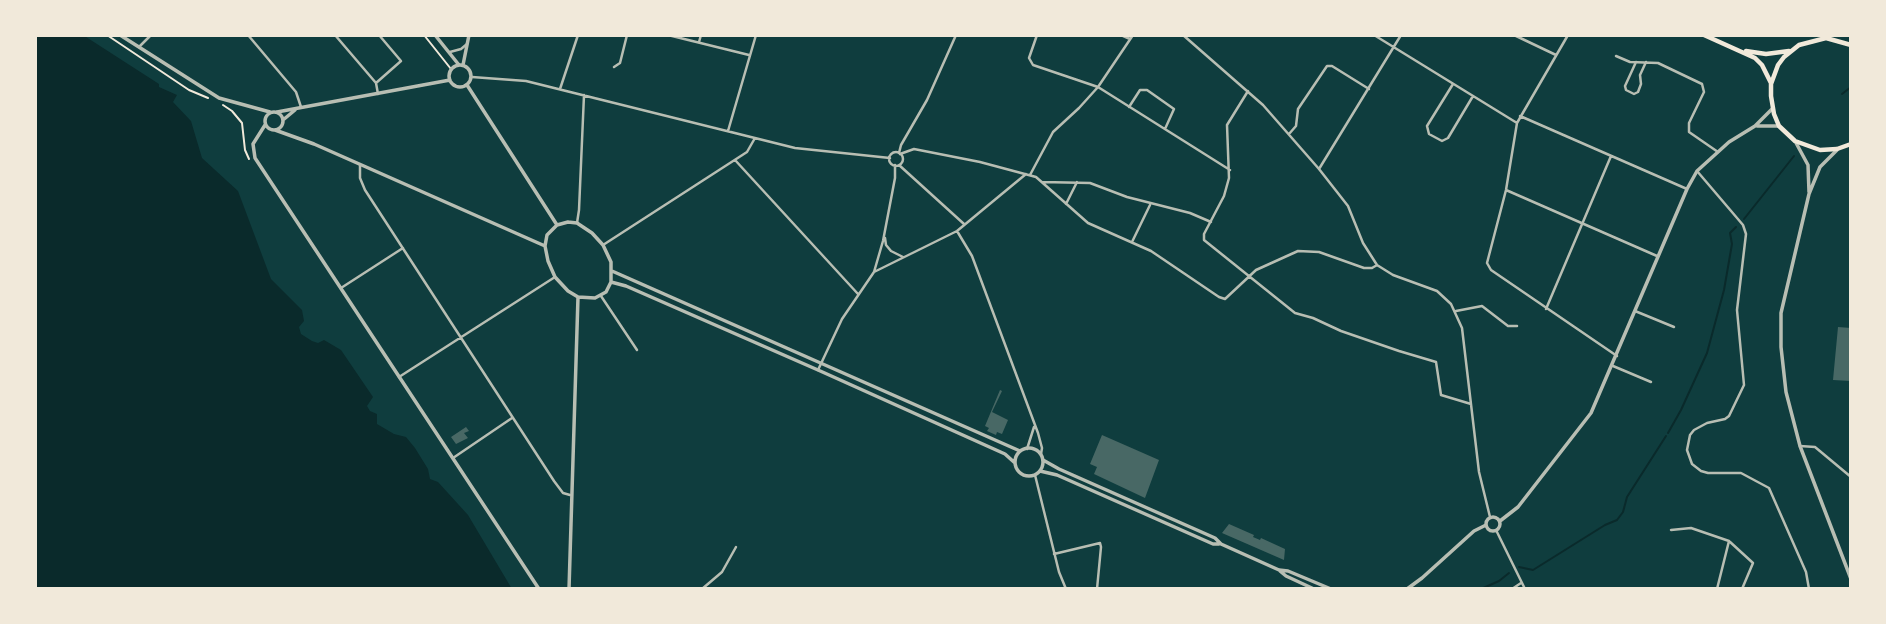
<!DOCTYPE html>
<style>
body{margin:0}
#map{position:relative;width:1886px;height:624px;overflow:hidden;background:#0f3d3e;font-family:"Source Sans 3",sans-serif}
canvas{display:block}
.frame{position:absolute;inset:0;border:37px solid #f1e9da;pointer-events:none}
</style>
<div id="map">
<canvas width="1886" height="624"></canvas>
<div class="frame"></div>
</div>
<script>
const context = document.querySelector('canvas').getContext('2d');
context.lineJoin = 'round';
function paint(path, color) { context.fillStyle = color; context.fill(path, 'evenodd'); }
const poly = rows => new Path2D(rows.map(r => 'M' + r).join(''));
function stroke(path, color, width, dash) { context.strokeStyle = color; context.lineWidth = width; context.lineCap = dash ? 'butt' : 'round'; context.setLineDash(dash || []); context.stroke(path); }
const water = poly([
 [35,35,83,35,159,84,159,87,177,95,173,102,191,121,202,158,238,191,271,279,302,310,304,321,299,327,301,334,312,341,318,343,324,340,341,350,373,397,367,406,370,411,377,414,377,424,394,434,406,437,415,448,428,469,430,479,438,482,468,515,512,589,35,589]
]);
const stream = poly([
 [1842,94,1851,87],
 [1744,219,1794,156],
 [1668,433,1681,410,1707,353,1724,290,1732,244,1730,233,1736,227],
 [1519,567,1533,570,1605,525,1617,520,1623,512,1627,497,1666,436],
 [1481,589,1499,581,1509,573]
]);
const building = poly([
 [1838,327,1851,328,1851,381,1833,380],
 [1000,390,1002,391,992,412,1008,420,1002,434,997,432,996,435,987,431,989,428,985,426],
 [466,427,469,431,464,433,468,438,456,444,451,437],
 [1102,435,1159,460,1145,498,1094,474,1097,467,1090,464],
 [1229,524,1254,535,1253,537,1260,540,1261,538,1285,549,1284,560,1222,533]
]);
const path = poly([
 [107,35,189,90,208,98],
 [424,35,451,69],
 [223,105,232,111,242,123,245,150,249,159]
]);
const minor = poly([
 [248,35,296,92,301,107],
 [335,35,376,83,378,94],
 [668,35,749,55],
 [1037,35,1029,58,1033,65,1098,87,1230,170],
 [1121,35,1130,39],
 [1183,35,1263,105,1319,169,1348,206,1363,243,1377,265,1393,275,1437,291,1451,304,1462,328,1479,472,1490,517],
 [1374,35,1517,123],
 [1514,35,1556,55],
 [1568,35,1517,123,1506,190,1487,263,1491,270,1617,356],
 [699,42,701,35],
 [139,47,151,35],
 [450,52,461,49,467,44],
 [1616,56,1630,62,1658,63,1702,84,1704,92,1689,123,1689,132,1718,152],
 [1636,62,1625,86,1626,90,1634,94,1638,92,1641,84,1640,75,1646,62],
 [614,67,620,63,627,35],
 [472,77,526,81,795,148,890,158],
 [376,83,401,61,379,35],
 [1453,84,1427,126,1429,134,1442,141,1448,138,1473,96],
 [560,89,578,35],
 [1248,91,1227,125,1229,178,1224,196,1204,234,1204,240,1295,313,1313,318,1341,331,1399,351,1436,362,1441,395,1471,404],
 [1129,107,1140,90,1147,90,1174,109,1165,129],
 [1520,116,1687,189],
 [728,131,756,35],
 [1289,134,1296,126,1298,109,1327,66,1332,66,1369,89],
 '889 159a7 7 0 1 1 14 0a7 7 0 1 1-14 0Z',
 [899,153,901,145,927,100,956,35],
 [900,154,914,149,980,162,1036,177,1088,223,1151,251,1219,297,1225,299,1256,270,1298,251,1319,252,1364,268,1372,268,1377,265],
 [735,160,858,294],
 [360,165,360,178,365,190,554,481,563,493,570,495],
 [899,165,964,224],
 [1319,169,1401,35],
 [1697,171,1743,225,1746,234,1737,310,1744,385,1729,416,1725,419,1707,423,1694,430,1690,435,1687,450,1692,464,1701,471,1708,473,1741,473,1769,488,1806,572,1809,589],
 [1030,175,1053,132,1079,108,1098,87,1133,35],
 [1042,182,1090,183,1127,197,1190,213,1211,222],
 [1506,190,1657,256],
 [1066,204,1077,182],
 [577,223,579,210,584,95],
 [957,231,972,256,1038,433,1042,448,1041,454],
 [885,238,886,245,891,251,903,257],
 [1132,242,1150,205],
 [603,245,747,152,755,138],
 [874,272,957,231,1026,174],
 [341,288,403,248],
 [601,296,637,350],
 [1546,309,1611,156],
 [1456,311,1482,306,1508,326,1517,326],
 [1635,311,1674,327],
 [1613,366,1651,382],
 [818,370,842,319,874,272,883,241,895,178,895,165],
 [399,377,555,277],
 [1800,446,1815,447,1851,477],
 [1027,449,1034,427],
 [453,458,512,418],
 [1035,475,1059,572,1066,589],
 [1496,530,1525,589],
 [1671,530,1691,528,1729,541,1753,563,1742,589],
 [1054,554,1100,543,1101,547,1097,589],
 [702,589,722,572,736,547],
 [1512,589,1521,583],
 [1717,589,1729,541]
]);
const tertiary = poly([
 [120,35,219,98,270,112],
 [435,35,459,65],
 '449 76a11 11 0 1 1 22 0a11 11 0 1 1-22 0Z',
 [463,65,469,35],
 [467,85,557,225],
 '265 121a9 9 0 1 1 18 0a9 9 0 1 1-18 0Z',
 [277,112,450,80],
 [283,120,295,110],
 [265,125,253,144,255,158,539,589],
 [1757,126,1779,126],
 [275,130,314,144,545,246],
 [1795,141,1808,165,1809,192],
 [1837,150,1820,167,1809,194,1781,313,1781,347,1786,392,1800,446,1851,579],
 [568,222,577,223,592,233,603,245,611,262,611,282,606,292,595,298,578,297,568,291,555,277,548,261,545,246,547,235,557,225,568,222],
 [612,271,1020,451],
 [611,282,626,286,818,370,1005,454,1015,463],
 '1015 462a14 14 0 1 1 28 0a14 14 0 1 1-28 0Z',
 [1043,460,1059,469,1215,538,1221,544,1279,570,1288,571,1331,589],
 [1040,471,1057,475,1213,544,1219,544],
 '1486 524a7 7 0 1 1 14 0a7 7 0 1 1-14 0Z',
 [1500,521,1518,507,1591,413,1687,189,1697,171,1729,142,1755,126,1773,108],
 [1280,571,1286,576,1314,589],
 [569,589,578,297],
 [1407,589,1422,578,1474,531,1486,525]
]);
const primary = poly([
 [1704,35,1755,58,1762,65,1771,83],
 [1851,45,1826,38,1799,45,1784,57,1778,65,1771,84,1771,96,1774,114,1779,126,1795,141,1820,150,1837,149,1851,144],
 [1746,51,1766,54,1789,51]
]);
paint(water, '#0a2a2b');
stroke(stream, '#0a2a2b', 2);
paint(building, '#486865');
stroke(path, '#f1e9da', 2);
stroke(minor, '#b8beb3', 2.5);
stroke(tertiary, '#b8beb3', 3.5);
stroke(primary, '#f1e9da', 4.5);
</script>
